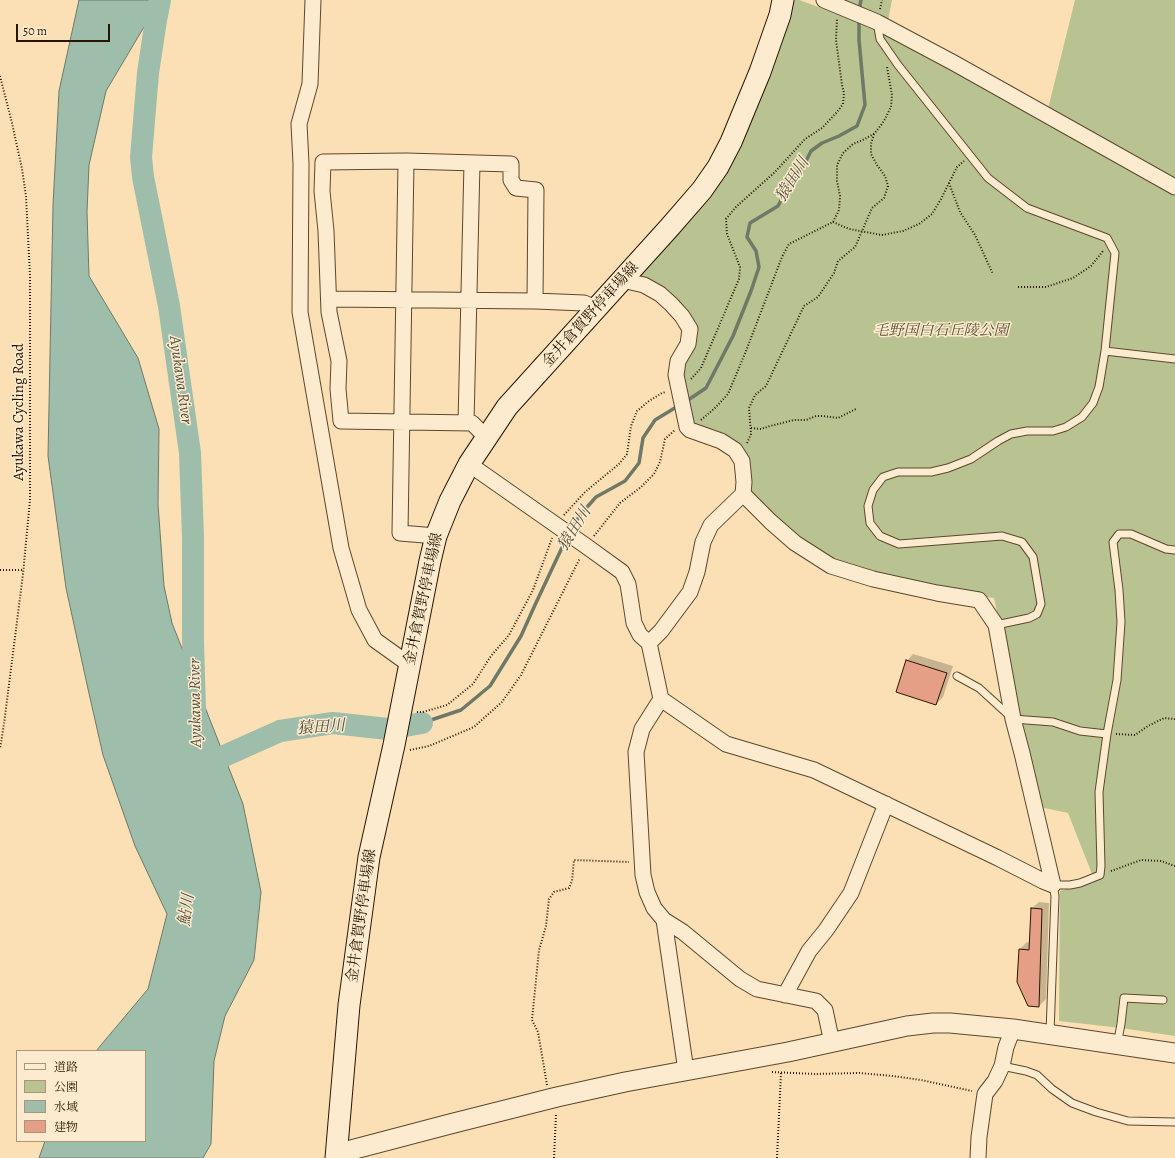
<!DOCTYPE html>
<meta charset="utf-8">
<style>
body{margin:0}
#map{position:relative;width:1175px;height:1158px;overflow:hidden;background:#fae0b4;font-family:Alegreya,"Noto Serif JP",serif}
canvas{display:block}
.legend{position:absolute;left:16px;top:1050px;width:130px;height:92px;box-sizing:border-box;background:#fcebce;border:1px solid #a8957c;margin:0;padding:5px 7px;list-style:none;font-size:12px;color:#291400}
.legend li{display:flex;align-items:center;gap:8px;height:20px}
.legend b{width:20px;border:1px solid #a8957c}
.scale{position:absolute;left:16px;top:24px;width:94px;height:18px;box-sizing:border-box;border:2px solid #291400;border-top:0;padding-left:5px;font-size:12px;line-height:14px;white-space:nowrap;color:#291400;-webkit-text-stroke:3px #fcebce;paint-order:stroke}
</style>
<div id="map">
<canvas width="1175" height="1158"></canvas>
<ul class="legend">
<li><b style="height:5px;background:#fcebce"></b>道路</li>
<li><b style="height:11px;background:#b8c391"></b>公園</li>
<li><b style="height:11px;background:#9ebdab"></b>水域</li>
<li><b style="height:11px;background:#e59f86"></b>建物</li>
</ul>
<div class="scale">50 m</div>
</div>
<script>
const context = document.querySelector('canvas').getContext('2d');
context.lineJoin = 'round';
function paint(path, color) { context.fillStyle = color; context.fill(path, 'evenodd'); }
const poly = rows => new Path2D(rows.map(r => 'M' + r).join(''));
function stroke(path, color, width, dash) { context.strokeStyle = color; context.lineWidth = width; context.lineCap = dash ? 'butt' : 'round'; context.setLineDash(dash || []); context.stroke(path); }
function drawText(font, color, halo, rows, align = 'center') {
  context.font = font + ' Alegreya,"Noto Serif JP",serif'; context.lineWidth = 3; context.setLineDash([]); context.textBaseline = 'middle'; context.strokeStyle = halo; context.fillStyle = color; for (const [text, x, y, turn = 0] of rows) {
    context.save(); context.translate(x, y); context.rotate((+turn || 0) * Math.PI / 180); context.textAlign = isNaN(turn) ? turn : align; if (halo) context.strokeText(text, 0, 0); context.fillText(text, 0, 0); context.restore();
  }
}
const green = poly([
 [794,0,799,0,833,12,838,0,892,0,886,31,1045,121,1075,0,1175,0,1175,1036,1121,1028,1059,1021,1060,891,1094,879,1068,813,1040,807,994,598,937,590,831,564,748,494,745,459,689,425,679,375,696,328,628,279,753,111]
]);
const water = poly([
 [79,0,160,0,106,91,89,165,87,212,89,276,138,358,159,429,158,504,164,586,172,623,243,804,261,892,254,960,225,1016,214,1061,211,1144,203,1158,39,1158,45,1141,145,1141,145,1051,96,1051,148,989,167,914,135,846,103,755,88,689,66,588,48,456,53,205,59,91,79,0]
]);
const shadow = poly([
 [913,654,953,666,943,697,936,704,907,661],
 [1039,902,1049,903,1046,999,1039,1006,1020,949,1027,942,1030,943,1032,908]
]);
const stream = poly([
 [859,11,861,0],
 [685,402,706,388,733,336,751,291,759,267,756,251,747,237,750,223,778,206,789,185,806,161,811,151,822,143,839,136,857,126,865,105,859,40,859,19],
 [571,530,580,515,596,497,625,481,639,463,643,438,655,420,678,406],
 [422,723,461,710,490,686,521,636,535,605,567,537]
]);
const river = poly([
 [160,0,156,20,148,73,141,157,143,177,169,306,190,453,193,538,193,642,195,710],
 [197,763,213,761,280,731,333,723,388,729,422,723]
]);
const building = poly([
 [906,660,947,673,936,705,896,692,906,660],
 [1031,908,1042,909,1039,1007,1028,1006,1017,982,1019,949,1029,950,1031,908]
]);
const path = poly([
 [880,9,882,0],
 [0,76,12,123,22,169,26,196,30,276,30,500,23,574,4,724,0,749],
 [949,183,960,212,975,235,993,274],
 [833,222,849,229,882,235,903,231,919,224,932,214,941,199,957,167,964,161],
 [1018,287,1046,287,1073,278,1091,266,1103,251],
 [691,379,701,368,739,279,740,267,727,234,726,219,736,207,775,172,805,139,822,128,837,112,843,104,844,93,842,85,836,40,837,19],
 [701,420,716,407,728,394,746,351,782,257,789,244,833,222,839,210,840,196,837,181,837,165,843,153,853,144,865,139,875,133,884,121,891,107,892,95,887,67],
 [751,428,761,429,770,426,794,420,806,420,816,416,823,416,838,418,856,409],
 [747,443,751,434,749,408,755,395,766,386,804,306,818,297,834,273,838,261,855,247,872,208,884,198,888,186,885,176,877,165,871,154,871,144,874,134],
 [564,515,585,492,619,464,627,454,631,426,637,411,649,401,662,393,666,392],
 [594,536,620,503,641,487,654,474,660,462,665,439,675,430],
 [0,570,24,570],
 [417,712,423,712,447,705,473,684,491,656,509,635,533,590,552,538],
 [1116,734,1135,735,1148,726,1164,718,1175,719],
 [410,750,429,746,474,727,502,702,521,675,580,558],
 [1111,871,1141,860,1161,861,1175,866],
 [772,1072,815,1074,859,1073,893,1076,921,1080,972,1091],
 [547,1085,538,1032,532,1020,539,950,546,926,549,899,554,892,569,888,572,881,574,860,629,862],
 [554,1158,556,1114],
 [777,1158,781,1073]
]);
const service = poly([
 [877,22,880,39,898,65,988,178,1027,208,1107,238,1115,253,1105,351,1175,359],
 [996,625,1029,618,1037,614,1041,604,1033,557,1022,542,1002,536,899,544,880,536,870,523,868,506,873,490,883,477,898,472,931,472,948,468,971,459,998,441,1011,434,1027,431,1053,431,1066,427,1082,417,1093,403,1099,387,1105,351],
 [957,676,979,688,1013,719,1053,722,1080,731,1107,734],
 [1050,1033,1055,896,1053,885,1070,885,1080,883,1100,875,1101,866,1099,792,1107,734,1117,680,1121,622,1119,590,1113,542,1119,534,1131,534,1166,549,1175,550],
 [1117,1045,1121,1024,1124,998,1163,1000],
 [1002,1066,1026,1071,1037,1075,1052,1089,1072,1103,1096,1112,1128,1121,1175,1122]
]);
const minor = poly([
 [313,0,310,84,299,124,301,163,300,312,341,548,359,610,375,640,410,665],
 [824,0,877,22,954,63,1175,187],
 [406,161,323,162,322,191,326,231,329,312,339,361,338,389,341,421,472,423,486,437],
 [622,280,644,285,660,294,671,304,682,316,690,329,688,344,678,361,676,375,687,427,690,430,721,441,735,450,742,461,744,482,743,494,711,525,703,542,697,572,690,592,661,631,649,643],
 [330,299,535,301],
 [466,423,472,163],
 [469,464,586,546,622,572,628,584,634,623,640,635,649,643,661,699,726,744,814,770,998,858,1043,881,1053,885],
 [743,494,771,522,795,543,831,566,873,579,937,593,979,600,996,625,1013,719,1022,753,1053,885],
 [436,536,400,533,406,161,511,164,511,180,516,188,536,190,535,301,584,303,596,308],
 [661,699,642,729,636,752,643,875,647,892,654,908,664,920,683,932,740,979,757,989,816,1001,825,1010,832,1043],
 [664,920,686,1071],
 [785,995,809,951,826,930,851,893,886,804],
 [978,1158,979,1137,985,1094,995,1081,1002,1066,1006,1047,1013,1029]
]);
const tertiary = poly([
 [336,1154,450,1124,557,1097,625,1082,788,1052,907,1026,933,1023,950,1023,1013,1029,1175,1053]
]);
const secondary = poly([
 [336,1158,349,1005,369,857,394,745,430,561,436,536,450,501,469,464,507,407,669,228,702,190,718,167,731,142,760,72,780,15,783,0]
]);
const streetNames = [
 ["金井倉賀野停車場線",591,315,-48],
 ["Ayukawa Cycling Road",19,412,-90],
 ["金井倉賀野停車場線",424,599,-78],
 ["金井倉賀野停車場線",362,916,-82]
];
const parkNames = [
 ["毛野国白石丘陵公園",941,331]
];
const waterNames = [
 ["猿田川",793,180,-58],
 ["Ayukawa River",180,380,82],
 ["猿田川",575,529,-58],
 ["Ayukawa River",196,703,-91],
 ["猿田川",321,728,-4],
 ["鮎川",187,910,-82]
];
paint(green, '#b8c391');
paint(water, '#9ebdab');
stroke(water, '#6f7967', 1);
paint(shadow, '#0003');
stroke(stream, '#6f7967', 3.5);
stroke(river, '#9ebdab', 22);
paint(building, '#e59f86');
stroke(building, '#291400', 1);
stroke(service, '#5d472d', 9);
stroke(minor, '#5d472d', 17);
stroke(tertiary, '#5d472d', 21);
stroke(secondary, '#291400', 23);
stroke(path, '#291400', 2, [1, 2]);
stroke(service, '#fcebce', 7);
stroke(minor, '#fcebce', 15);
stroke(tertiary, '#fcebce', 19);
stroke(secondary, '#fcebce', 21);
drawText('15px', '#291400', '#fcebce', streetNames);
drawText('italic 15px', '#5b5133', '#fcebce', parkNames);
drawText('italic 16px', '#524f3c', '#fcebce', waterNames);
</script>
